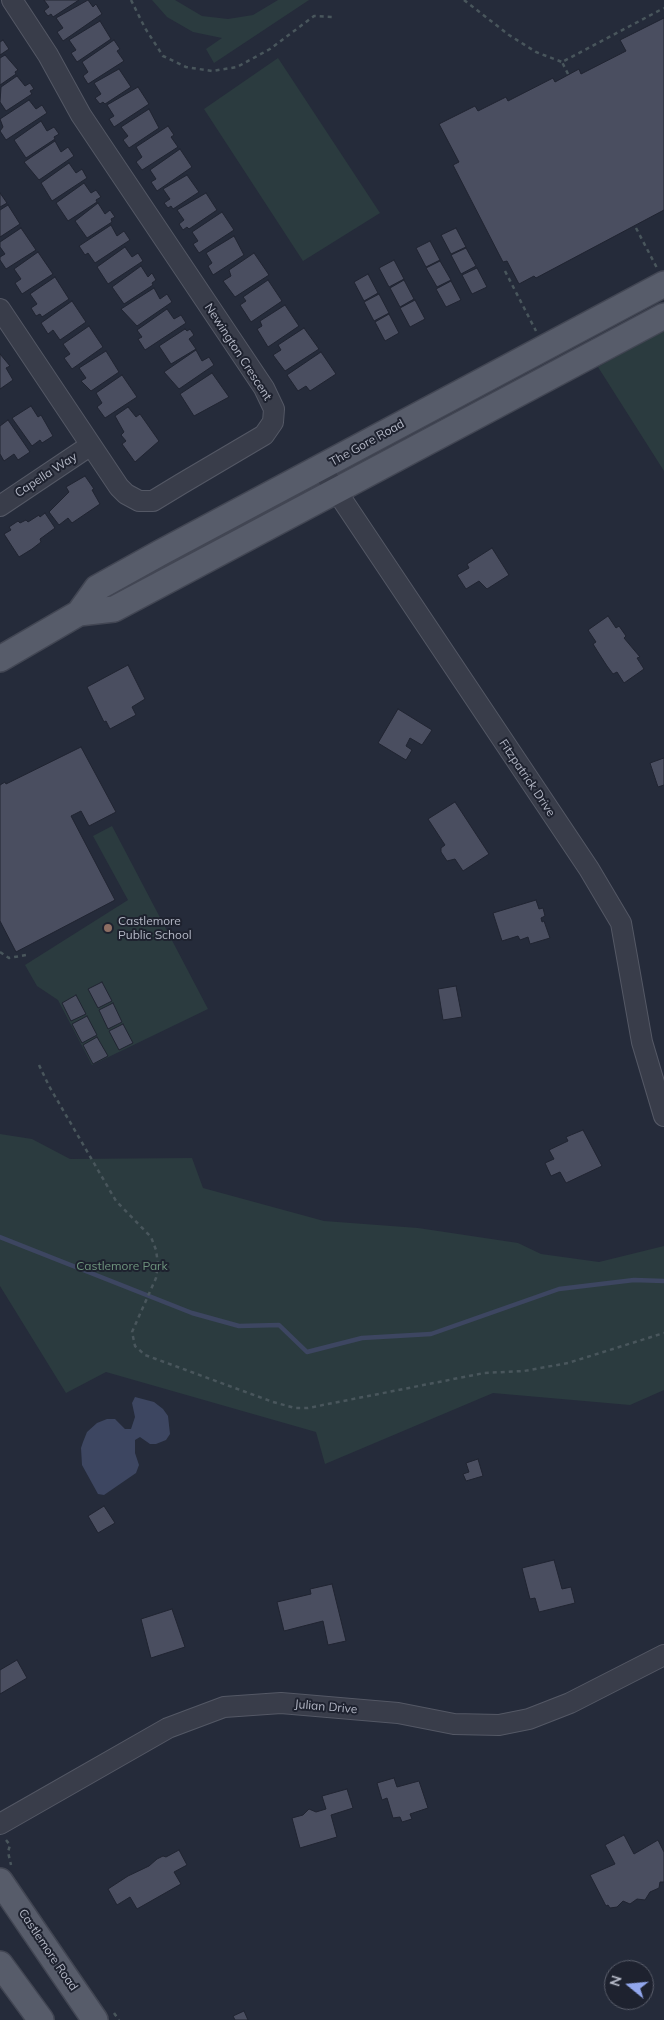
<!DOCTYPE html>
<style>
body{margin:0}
#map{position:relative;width:664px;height:2020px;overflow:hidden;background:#252b3a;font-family:Mulish,sans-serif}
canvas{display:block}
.north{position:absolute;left:604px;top:1960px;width:50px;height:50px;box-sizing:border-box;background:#1e222f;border:1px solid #5a5e6b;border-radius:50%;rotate:287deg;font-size:14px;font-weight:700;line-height:20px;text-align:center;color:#b4b8c6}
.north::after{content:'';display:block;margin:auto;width:18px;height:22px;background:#92a7ed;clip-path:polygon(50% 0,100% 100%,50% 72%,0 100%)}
</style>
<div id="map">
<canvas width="664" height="2020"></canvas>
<div class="north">N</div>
</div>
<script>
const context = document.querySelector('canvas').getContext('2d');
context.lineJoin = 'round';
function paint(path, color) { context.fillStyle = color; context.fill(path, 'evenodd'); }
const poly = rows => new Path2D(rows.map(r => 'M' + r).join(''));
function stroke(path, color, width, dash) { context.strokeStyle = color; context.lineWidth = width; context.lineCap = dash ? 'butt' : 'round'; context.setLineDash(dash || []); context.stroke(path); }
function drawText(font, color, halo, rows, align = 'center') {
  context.font = font + ' Mulish,sans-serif'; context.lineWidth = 4; context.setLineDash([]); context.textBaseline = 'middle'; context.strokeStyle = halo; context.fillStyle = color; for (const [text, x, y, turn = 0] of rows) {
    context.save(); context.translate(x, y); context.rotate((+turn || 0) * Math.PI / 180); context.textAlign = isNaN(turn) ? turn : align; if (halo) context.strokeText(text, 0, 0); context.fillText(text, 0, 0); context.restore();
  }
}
const green = poly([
 [152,0,175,0,202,16,228,19,253,15,278,0,309,0,214,63,206,49,222,38,193,32,167,17],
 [278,58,380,213,303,261,204,109],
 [664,330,664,471,598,367],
 [112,826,208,1009,92,1065,58,1000,37,986,25,965,128,900,93,836],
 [0,1134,32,1139,70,1159,192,1158,203,1188,324,1221,418,1228,518,1243,541,1254,599,1262,664,1246,664,1390,630,1405,493,1393,325,1464,316,1432,106,1372,66,1393,0,1286]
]);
const water = poly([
 [135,1397,154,1402,163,1409,168,1416,170,1434,166,1440,156,1444,150,1444,140,1437,135,1440,135,1453,139,1465,136,1473,104,1495,98,1494,82,1465,81,1448,83,1442,87,1432,97,1423,107,1419,115,1419,125,1429,131,1429,135,1417,132,1403]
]);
const stream = poly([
 [0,1237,192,1313,239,1326,279,1325,307,1352,362,1338,431,1334,559,1289,634,1280,664,1281]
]);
const building = poly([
 [44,0,79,0,53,17,51,14,48,16,44,11,49,7,44,0],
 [88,0,93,7,96,4,102,14,63,41,57,32,63,28,56,18,88,0],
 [664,18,664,210,536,278,534,276,519,284,507,261,503,262,453,165,459,162,439,124,475,106,478,111,506,97,508,101,553,78,555,82,579,69,581,74,626,51,620,40,664,18],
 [100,21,111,39,77,62,71,53,76,50,69,40,100,21],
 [3,40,9,49,0,55,0,42,3,40],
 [114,40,120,49,117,51,124,61,88,84,83,76,88,72,82,62,114,40],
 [5,55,18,70,15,72,16,74,0,85,0,58,5,55],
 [119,69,131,87,105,104,103,102,100,104,95,98,101,94,94,83,119,69],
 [17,76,25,86,30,83,34,89,30,91,32,94,6,111,0,102,1,87,17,76],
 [138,87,149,104,114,127,109,119,114,116,107,105,138,87],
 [29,100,36,109,42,105,47,113,6,140,0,131,3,127,0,119,29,100],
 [149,109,159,128,129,148,123,140,128,136,121,127,149,109],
 [41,121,47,131,54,127,59,134,54,137,55,139,26,158,14,140,41,121],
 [168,126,174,135,171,137,178,147,142,170,136,162,142,157,136,147,168,126],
 [55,141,61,152,68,147,74,156,39,180,24,162,55,141],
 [180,149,192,167,157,191,151,182,156,179,150,170,180,149],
 [69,163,76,173,82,169,87,178,52,201,41,183,69,163],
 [187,175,199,192,173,209,171,206,168,208,164,203,170,199,163,189,187,175],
 [84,183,91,193,96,190,101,197,96,200,97,202,68,221,56,203,84,183],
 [0,193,7,203,0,207,0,193],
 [206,193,217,210,189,229,187,227,183,230,179,224,184,220,177,210,206,193],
 [98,203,105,214,110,210,115,217,111,219,112,222,87,238,75,221,98,203],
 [8,205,20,224,0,237,0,210,8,205],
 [222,212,234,230,199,253,193,244,198,241,192,232,222,212],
 [111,225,117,236,124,231,130,240,95,263,88,253,85,255,79,246,111,225],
 [21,228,36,250,6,269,0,260,0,257,5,254,0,247,0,242,21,228],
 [456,228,466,247,451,254,441,235,456,228],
 [234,236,244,255,213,275,208,266,212,263,206,253,234,236],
 [430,241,440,260,426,267,416,248,430,241],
 [125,247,132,257,138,253,143,261,108,284,97,267,125,247],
 [466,248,476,266,461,274,451,255,466,248],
 [38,252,53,274,22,294,15,283,21,279,14,269,38,252],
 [254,253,269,275,235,297,223,281,231,276,229,270,254,253],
 [394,260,404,279,389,287,379,268,394,260],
 [440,261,451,280,437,287,426,268,440,261],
 [141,266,148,277,152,273,156,280,152,283,153,285,124,304,112,287,141,266],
 [477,268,487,287,472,294,462,275,477,268],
 [368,274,378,293,364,301,354,282,368,274],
 [55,277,69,299,42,317,40,314,36,316,31,308,37,304,30,294,55,277],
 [268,280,282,301,251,322,240,305,246,301,243,297,268,280],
 [404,280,414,299,400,307,390,288,404,280],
 [451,281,461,300,446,307,436,289,451,281],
 [154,288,160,299,167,294,172,302,137,326,121,309,154,288],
 [379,294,389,313,374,321,364,302,379,294],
 [415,300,425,319,410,327,400,308,415,300],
 [72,301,86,322,60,340,53,330,48,334,41,323,72,301],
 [285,305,299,326,268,347,257,329,262,326,260,321,285,305],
 [167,309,174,319,181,315,186,323,145,350,138,339,142,337,137,330,167,309],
 [389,314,399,333,385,341,375,322,389,314],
 [89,326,103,347,72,369,64,358,70,354,63,344,89,326],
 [304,328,319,349,285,371,273,355,281,350,278,345,304,328],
 [185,329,187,331,190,329,194,335,189,339,196,349,171,364,159,346,185,329],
 [196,350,202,361,209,357,214,365,179,389,164,372,196,350],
 [106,351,119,372,91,391,81,381,86,378,79,368,106,351],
 [321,352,336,374,310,391,306,386,298,391,287,375,321,352],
 [0,354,10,366,6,368,13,380,0,389,0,354],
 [212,373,229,397,194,416,180,394,212,373],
 [122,375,137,397,105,418,97,407,102,403,96,393,122,375],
 [31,406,38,417,41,415,53,436,42,443,40,440,32,446,12,418,31,406],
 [128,407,136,417,140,414,159,441,135,462,122,444,126,441,121,435,124,432,115,416,128,407],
 [8,420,30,452,18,460,14,454,4,461,0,454,0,426,8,420],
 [85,476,94,489,92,490,100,504,72,523,68,518,59,525,49,512,69,492,66,487,85,476],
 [45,513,55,528,40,539,41,542,32,549,19,557,4,534,11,530,9,527,18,521,20,523,26,520,28,522,39,515,40,517,45,513],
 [492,548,509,575,487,589,479,581,466,589,457,575,469,568,467,564,492,548],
 [608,616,616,628,619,626,626,636,624,638,640,657,637,658,644,669,624,683,617,672,613,674,607,666,598,652,593,644,596,642,588,630,608,616],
 [128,665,145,699,132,707,136,715,110,729,106,721,104,722,87,687,128,665],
 [398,709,432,730,422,745,410,738,406,746,412,750,406,760,378,743,398,709],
 [81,747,116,812,89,826,81,811,71,816,115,900,16,952,0,921,0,785,5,782,6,784,81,747],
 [664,758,664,785,658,787,650,763,664,758],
 [455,802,489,854,463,871,455,859,447,861,441,852,441,848,445,845,428,819,455,802],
 [536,900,539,909,543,908,545,916,541,918,542,922,544,921,550,938,530,944,528,937,520,940,518,936,502,941,493,913,536,900],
 [102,982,112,1001,98,1008,88,989,102,982],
 [456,986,462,1017,443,1020,438,989,456,986],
 [76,995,86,1014,71,1021,62,1003,76,995],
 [113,1003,122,1022,108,1029,99,1010,113,1003],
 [87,1016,97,1035,82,1043,72,1024,87,1016],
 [123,1024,133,1043,119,1050,109,1031,123,1024],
 [97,1037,108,1056,93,1064,83,1045,97,1037],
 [583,1130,602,1166,566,1183,560,1172,551,1176,545,1163,554,1159,549,1150,568,1141,566,1137,583,1130],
 [478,1459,483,1476,466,1481,463,1474,469,1472,466,1463,478,1459],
 [104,1506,115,1523,98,1533,88,1516,104,1506],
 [554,1560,562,1589,571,1587,575,1603,539,1612,535,1598,530,1599,522,1568,554,1560],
 [332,1584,346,1641,328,1645,323,1621,284,1631,277,1602,311,1594,310,1589,332,1584],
 [172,1609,185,1647,151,1658,141,1619,172,1609],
 [17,1660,27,1678,0,1694,0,1670,17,1660],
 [394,1778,397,1787,419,1781,428,1808,410,1814,412,1819,402,1822,400,1817,393,1818,387,1798,382,1800,377,1783,394,1778],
 [347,1789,353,1808,331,1815,337,1837,300,1848,292,1818,303,1815,309,1809,316,1812,326,1809,322,1796,347,1789],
 [624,1835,634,1854,658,1840,664,1852,664,1882,660,1882,659,1888,650,1892,645,1900,637,1899,630,1904,623,1901,617,1907,610,1908,608,1905,606,1906,590,1875,615,1864,605,1845,624,1835],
 [179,1850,187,1865,174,1872,181,1884,137,1909,130,1897,117,1905,108,1889,128,1876,149,1866,157,1859,163,1856,166,1857,179,1850],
 [244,2011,248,2020,235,2020,233,2016,244,2011]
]);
const path = poly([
 [131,0,145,28,163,56,186,67,212,71,237,67,270,49,314,16,334,17],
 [464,0,509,35,536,52,562,62],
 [568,74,562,62,664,8],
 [636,228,657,268],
 [505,271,536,331],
 [0,952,9,958,26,955],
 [39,1065,49,1086,116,1201,151,1237,156,1250,158,1264,156,1278,132,1332,135,1346,145,1355,273,1402,295,1408,308,1408,484,1373,524,1371,568,1363,664,1333],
 [6,1840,10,1845,8,1852,11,1865],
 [114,2013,119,2020]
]);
const minor = poly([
 [0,309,119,487,126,494,139,501,153,501,181,484,264,435,273,422,274,409,264,388,81,115,48,55,12,0],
 [321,468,589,869,621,923,642,1042,664,1116],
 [0,506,91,445],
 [0,1824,168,1728,224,1707,281,1703,398,1713,454,1724,499,1725,529,1719,570,1703,664,1655]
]);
const major = poly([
 [79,613,97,588,160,553,664,284],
 [0,659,79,613,114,609,664,316],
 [0,1881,95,2020],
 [0,1964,41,2020]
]);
const markers = [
 [108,928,5,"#8d6e63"]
];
const streetNames = [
 ["Newington Crescent",238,352,57],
 ["The Gore Road",367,443,-29],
 ["Capella Way",46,475,-33],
 ["Fitzpatrick Drive",527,778,56],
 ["Julian Drive",326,1707,5],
 ["Castlemore Road",48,1950,56]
];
const poiNames = [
 ["Castlemore",118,921],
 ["Public School",118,935]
];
const parkNames = [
 ["Castlemore Park",122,1266]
];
paint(green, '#2b3b3f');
paint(water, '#3d4661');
stroke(stream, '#3d4661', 4.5);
paint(building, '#4a4e60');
stroke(building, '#202431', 1);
stroke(minor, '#545865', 22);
stroke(major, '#424653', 28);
stroke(path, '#49565c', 2.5, [4, 4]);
stroke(minor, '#393d4a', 20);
stroke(major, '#575c6a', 25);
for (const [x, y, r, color] of markers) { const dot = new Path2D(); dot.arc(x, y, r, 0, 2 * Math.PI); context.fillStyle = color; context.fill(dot); stroke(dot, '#1e222f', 2); }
drawText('12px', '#b4b8c6', '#1e222f', streetNames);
drawText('12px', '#b4b8c6', '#1e222f', poiNames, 'left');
drawText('12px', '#6e947d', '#1e222f', parkNames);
</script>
